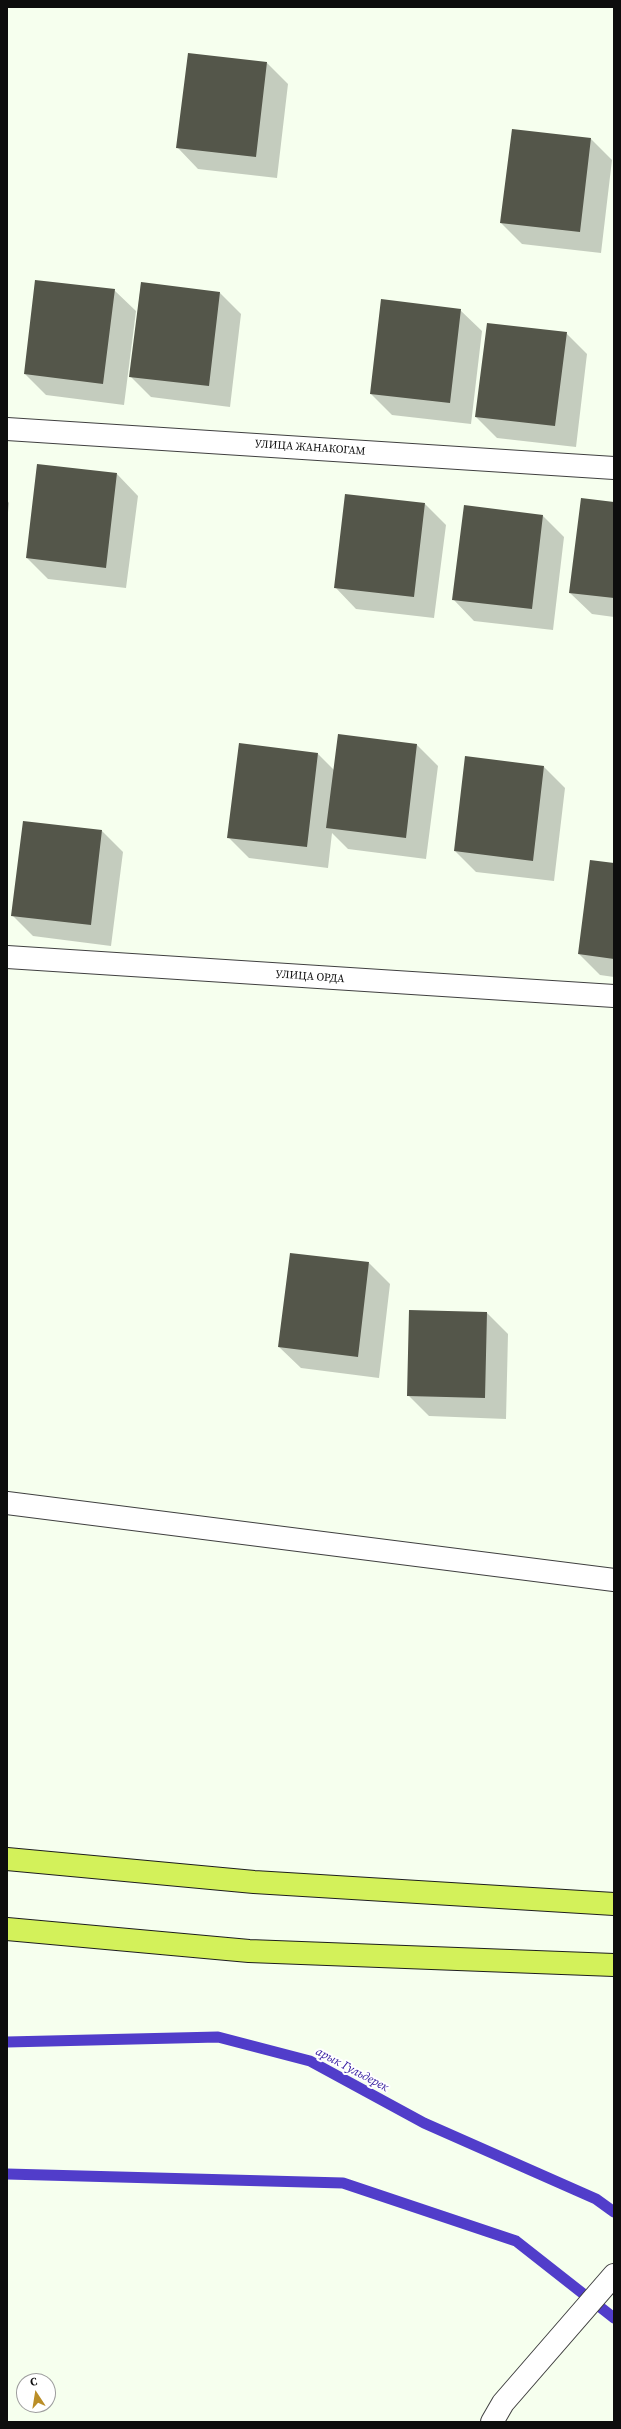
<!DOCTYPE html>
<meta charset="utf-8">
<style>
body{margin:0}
#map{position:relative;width:621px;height:2429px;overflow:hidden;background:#f6ffee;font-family:"Source Serif 4",serif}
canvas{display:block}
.frame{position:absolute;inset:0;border:8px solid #0d0d0d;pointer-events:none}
.north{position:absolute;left:16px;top:2373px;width:40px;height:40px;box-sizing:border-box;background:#fff;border:1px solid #9e9e9e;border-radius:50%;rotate:348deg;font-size:11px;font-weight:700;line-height:16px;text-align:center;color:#0d0d0d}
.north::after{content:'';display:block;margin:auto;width:14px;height:18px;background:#ba8e28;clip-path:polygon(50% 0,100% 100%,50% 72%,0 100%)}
</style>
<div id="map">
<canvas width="621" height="2429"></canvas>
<div class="frame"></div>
<div class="north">С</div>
</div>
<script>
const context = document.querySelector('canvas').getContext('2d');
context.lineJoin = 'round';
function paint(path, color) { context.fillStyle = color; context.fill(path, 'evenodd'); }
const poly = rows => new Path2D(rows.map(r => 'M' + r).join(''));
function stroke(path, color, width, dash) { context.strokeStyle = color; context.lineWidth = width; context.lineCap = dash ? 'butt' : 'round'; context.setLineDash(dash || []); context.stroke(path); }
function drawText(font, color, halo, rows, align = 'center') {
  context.font = font + ' "Source Serif 4",serif'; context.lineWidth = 4; context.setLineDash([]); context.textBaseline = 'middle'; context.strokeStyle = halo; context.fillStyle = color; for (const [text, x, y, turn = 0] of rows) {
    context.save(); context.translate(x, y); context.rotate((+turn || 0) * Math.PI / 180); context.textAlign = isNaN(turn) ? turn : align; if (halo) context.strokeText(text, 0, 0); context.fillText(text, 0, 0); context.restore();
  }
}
const shadow = poly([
 [267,63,288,84,277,178,198,169,177,147],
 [591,139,612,160,601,253,522,244,501,223],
 [141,284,220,293,241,314,230,407,151,397,130,376],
 [114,290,136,311,124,405,46,395,25,374],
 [460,310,482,331,471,424,392,415,371,394],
 [566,333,587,354,576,447,497,438,476,417],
 [117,474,138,496,126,588,48,579,27,558],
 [7,500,9,503,7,522],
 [614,503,614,617,592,614,570,593],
 [425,504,446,525,434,618,356,609,335,587],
 [465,507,543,516,564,537,553,630,474,621,453,599],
 [417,745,438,766,426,859,348,849,332,833,328,868,249,858,228,837,318,754,334,770],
 [466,757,544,767,565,788,554,881,476,872,455,851],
 [102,831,123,852,111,946,33,936,12,915],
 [614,864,614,977,600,975,579,954],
 [369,1263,390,1284,379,1378,301,1368,279,1347],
 [487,1313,508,1334,506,1419,429,1416,408,1395]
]);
const stream = poly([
 [7,2042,218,2037,310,2061,424,2123,596,2199,614,2212],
 [7,2174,343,2183,516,2241,614,2318]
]);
const building = poly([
 [188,53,267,62,256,157,176,148],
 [512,129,591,138,580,232,500,223],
 [35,280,115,289,103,384,24,374],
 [141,282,220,292,209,386,129,377],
 [381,299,461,309,450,403,370,394],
 [487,323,567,332,555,426,475,417],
 [37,464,117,473,106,568,26,558],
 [345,494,425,503,414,597,334,588],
 [581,498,614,502,614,598,569,593],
 [464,505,543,515,532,609,452,600],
 [338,734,417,744,406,838,326,828],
 [239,743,318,753,307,847,227,838],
 [465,756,544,766,533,861,454,851],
 [23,821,102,830,91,925,11,916],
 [590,860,614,863,614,959,578,954],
 [290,1253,369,1262,358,1357,278,1347],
 [409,1310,487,1312,485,1398,407,1396]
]);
const minor = poly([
 [7,429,614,468],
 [7,957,614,996],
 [7,1503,614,1580],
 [492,2422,503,2403,614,2275]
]);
const highway = poly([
 [7,1859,254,1882,614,1904],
 [7,1929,249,1951,614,1965]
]);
const streetNames = [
 ["УЛИЦА ЖАНАКОГАМ",310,448,4],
 ["УЛИЦА ОРДА",310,977,4]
];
const waterNames = [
 ["арык Гульдерек",352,2070,28]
];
paint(shadow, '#0003');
stroke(stream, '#513dca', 11);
paint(building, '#54564a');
stroke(minor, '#404040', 24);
stroke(highway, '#1e1e1e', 24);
stroke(minor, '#fff', 22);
stroke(highway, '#d3f15a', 22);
drawText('11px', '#0d0d0d', '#fff', streetNames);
drawText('italic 12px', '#31199d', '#fff', waterNames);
</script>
